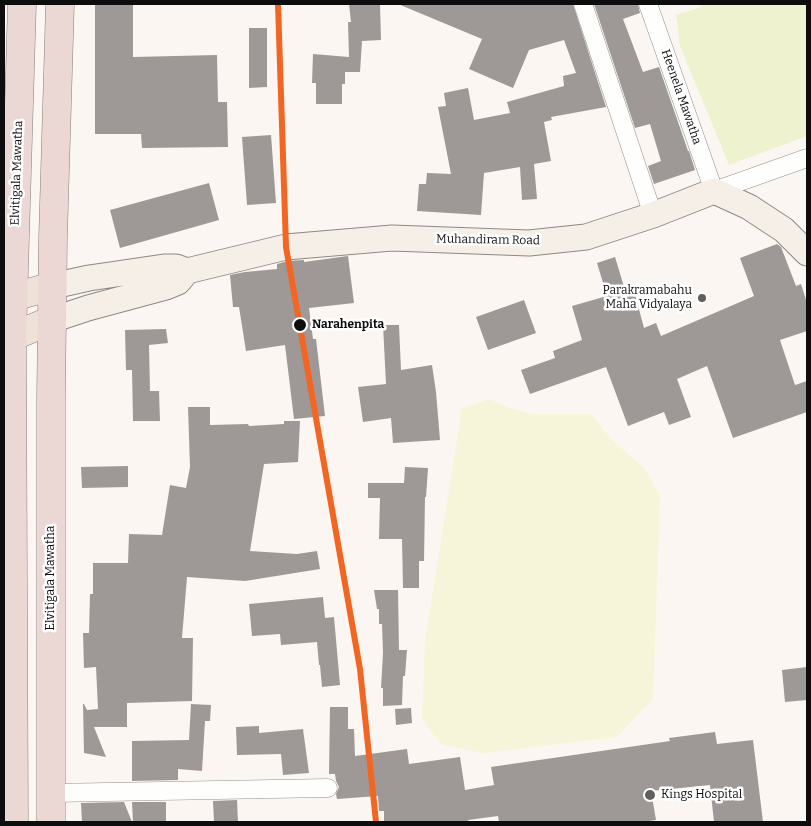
<!DOCTYPE html>
<style>
body{margin:0}
#map{position:relative;width:811px;height:826px;overflow:hidden;background:#fbf6f1;font-family:Bitter,serif}
canvas{display:block}
.frame{position:absolute;inset:0;border:5px solid #0d0d0d;pointer-events:none}
</style>
<div id="map">
<canvas width="811" height="826"></canvas>
<div class="frame"></div>
</div>
<script>
const context = document.querySelector('canvas').getContext('2d');
context.lineJoin = 'round';
function paint(path, color) { context.fillStyle = color; context.fill(path, 'evenodd'); }
const poly = rows => new Path2D(rows.map(r => 'M' + r).join(''));
function stroke(path, color, width, dash) { context.strokeStyle = color; context.lineWidth = width; context.lineCap = dash ? 'butt' : 'round'; context.setLineDash(dash || []); context.stroke(path); }
function drawText(font, color, halo, rows, align = 'center') {
  context.font = font + ' Bitter,serif'; context.lineWidth = 5; context.setLineDash([]); context.textBaseline = 'middle'; context.strokeStyle = halo; context.fillStyle = color; for (const [text, x, y, turn = 0] of rows) {
    context.save(); context.translate(x, y); context.rotate((+turn || 0) * Math.PI / 180); context.textAlign = isNaN(turn) ? turn : align; if (halo) context.strokeText(text, 0, 0); context.fillText(text, 0, 0); context.restore();
  }
}
const green = poly([
 [700,4,807,4,807,136,729,165,680,46,676,15,701,7]
]);
const pitch = poly([
 [490,399,509,408,533,414,591,414,612,440,644,468,660,495,653,699,617,737,483,753,442,745,422,719,425,641,462,408]
]);
const building = poly([
 [95,4,133,4,133,57,217,55,218,102,227,102,228,147,142,148,141,134,95,134],
 [349,4,380,4,381,40,362,41,360,72,345,72,345,84,342,84,342,104,316,104,316,83,312,83,313,54,349,57,348,22,351,22],
 [398,4,573,4,606,107,551,117,552,120,544,122,551,161,534,164,537,199,522,200,520,167,484,173,481,215,417,211,419,184,426,184,427,173,451,174,438,107,446,106,444,93,468,88,474,120,510,113,507,102,564,86,563,76,576,73,564,40,529,50,513,88,469,69,482,39],
 [594,4,638,4,640,13,623,19,643,72,659,67,688,151,689,151,695,170,654,184,648,166,661,161,650,124,635,128],
 [249,28,267,28,267,87,249,88],
 [271,135,276,203,247,205,242,137],
 [209,183,219,220,120,248,110,210],
 [777,244,781,247,796,286,801,284,807,303,807,331,780,340,795,385,807,381,807,412,733,438,707,366,677,379,691,417,669,425,664,412,628,426,606,367,530,394,521,370,555,358,553,351,582,340,572,306,607,296,597,263,615,257,625,290,633,287,644,328,656,323,661,336,754,296,740,258],
 [348,256,354,303,309,308,313,339,316,339,325,416,294,419,285,345,246,351,239,307,233,307,230,275,245,272,277,269,277,264,288,261,304,260,304,262],
 [524,300,536,333,488,350,476,317],
 [383,325,399,325,401,370,432,365,436,392,440,440,393,443,391,418,363,422,358,387,386,384],
 [166,329,168,343,149,345,150,391,159,391,160,421,133,421,132,370,126,370,125,330],
 [188,407,210,407,210,425,248,424,249,426,284,424,284,421,300,421,298,462,264,464,250,551,297,554,317,551,320,569,245,581,187,577,182,638,193,638,192,701,127,703,127,727,94,727,106,757,84,753,83,704,84,704,87,710,98,709,96,667,84,668,83,633,89,633,90,594,93,594,93,563,128,563,129,534,162,535,170,485,186,488,190,467],
 [128,466,128,487,82,488,81,467],
 [405,467,428,468,426,497,425,497,424,561,419,561,419,588,403,588,402,539,379,539,380,498,368,498,368,483,404,483],
 [374,590,398,590,399,650,407,650,405,676,403,676,402,705,383,706,383,688,381,688,383,653,382,624,379,624,379,609,377,609],
 [323,597,325,618,334,617,340,685,322,687,320,665,319,665,317,642,281,645,280,634,252,636,249,604],
 [807,667,807,700,785,702,782,670],
 [191,704,211,705,210,721,205,721,202,771,178,769,178,780,132,781,132,741,189,740],
 [330,707,348,707,348,729,354,729,355,756,407,749,409,764,460,757,465,790,494,785,491,767,670,741,669,738,715,732,717,744,753,740,763,822,714,822,710,785,651,791,656,820,642,822,499,822,498,816,468,820,469,822,384,822,384,811,379,811,378,796,337,799,336,794,339,787,336,781,335,774,329,774],
 [411,708,412,723,396,725,395,709],
 [259,726,259,733,303,729,309,773,283,775,281,754,237,755,236,727],
 [237,800,238,822,214,822,213,801],
 [124,802,132,822,82,822,81,803],
 [132,802,166,802,166,822,133,822]
]);
const street = poly([
 [583,4,653,215],
 [648,4,714,191,807,158],
 [51,793,328,788]
]);
const secondary = poly([
 [53,286,89,278,164,267,176,267,187,271,286,247,392,238,529,243,586,237,653,215,714,191,749,207,784,230,807,253],
 [52,320,88,308,166,287,178,282,187,271]
]);
const primary = poly([
 [13,297,53,286],
 [4,340,52,320]
]);
const highway = poly([
 [14,822,12,337,22,4],
 [51,822,51,397,53,238,60,4]
]);
const rail1 = poly([
 [278,4,286,247,360,669,376,822]
]);
const markers = [
 [702,298,5,"#605f5d"],
 [300,325,7,"#0d0d0d"],
 [650,795,6,"#605f5d"]
];
const streetNames = [
 ["Heenela Mawatha",681,97,71],
 ["Elvitigala Mawatha",17,173,-88],
 ["Muhandiram Road",488,240,1],
 ["Elvitigala Mawatha",51,578,-90]
];
const poiNames = [
 ["Parakramabahu",692,291],
 ["Maha Vidyalaya",692,305],
 ["Kings Hospital",661,795,"left"]
];
const stopNames = [
 ["Narahenpita",312,325]
];
paint(green, '#eef2ce');
paint(pitch, '#f7f5d9');
paint(building, '#9e9997');
stroke(street, '#949290', 19);
stroke(secondary, '#8b8986', 27);
stroke(primary, '#817f7d', 29);
stroke(highway, '#817f7d', 29);
stroke(street, '#fefefd', 18);
stroke(secondary, '#f5efe8', 25);
stroke(primary, '#ede1d8', 28);
stroke(highway, '#ebd7d3', 28);
stroke(rail1, '#f26522', 6);
for (const [x, y, r, color] of markers) { const dot = new Path2D(); dot.arc(x, y, r, 0, 2 * Math.PI); context.fillStyle = color; context.fill(dot); stroke(dot, '#fff', 2); }
drawText('12px', '#0d0d0d', '#fff', streetNames);
drawText('12px', '#0d0d0d', '#fff', poiNames, 'right');
drawText('bold 12px', '#0d0d0d', '#fff', stopNames, 'left');
</script>
